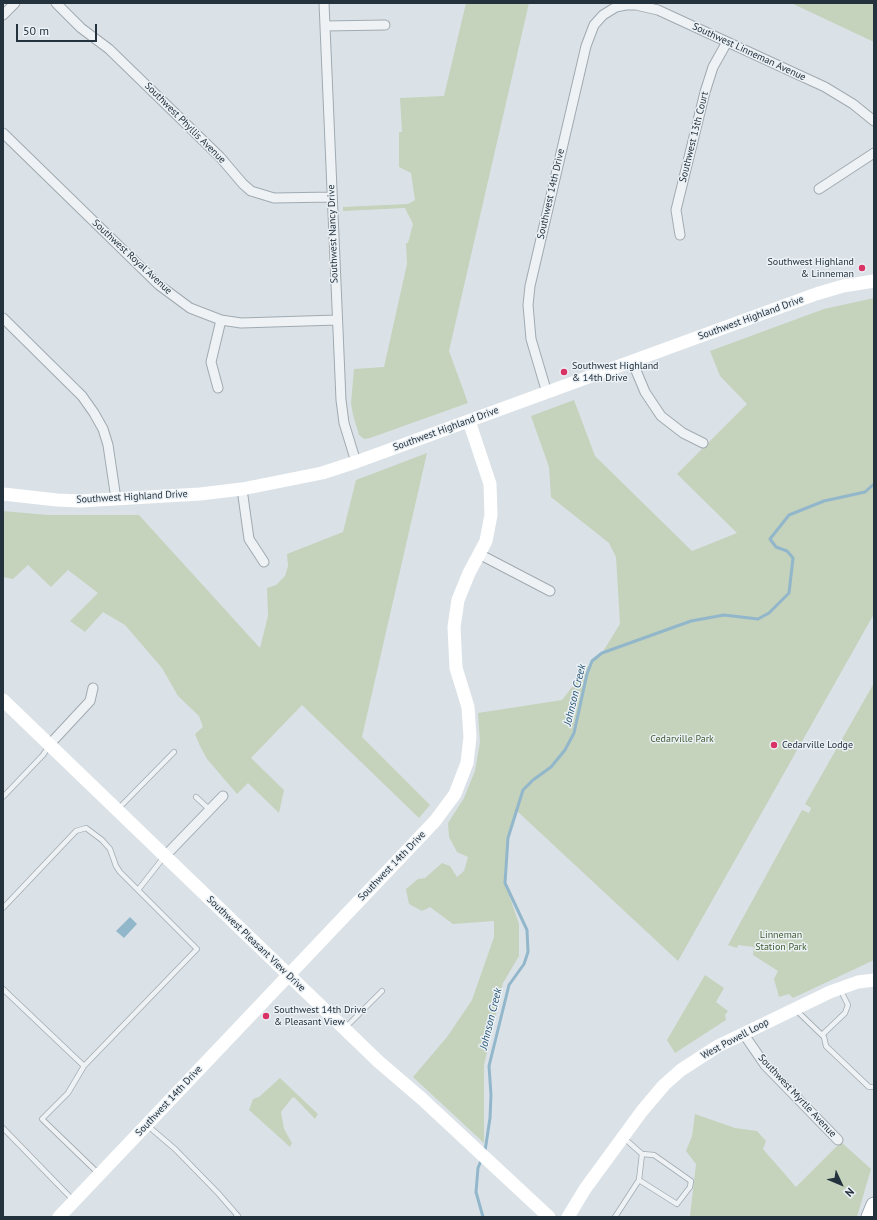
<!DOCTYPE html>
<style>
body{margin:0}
#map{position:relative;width:877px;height:1220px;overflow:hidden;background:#dbe2e7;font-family:"PT Sans",sans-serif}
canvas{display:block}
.frame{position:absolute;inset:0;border:4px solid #24323e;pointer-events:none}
.north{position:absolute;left:821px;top:1164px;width:40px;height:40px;-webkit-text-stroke:3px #ebf1f5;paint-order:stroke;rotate:134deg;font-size:11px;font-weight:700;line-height:16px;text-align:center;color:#24323e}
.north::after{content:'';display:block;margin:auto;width:14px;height:18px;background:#24323e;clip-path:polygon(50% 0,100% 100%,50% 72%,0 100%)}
.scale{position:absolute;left:16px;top:24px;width:81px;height:18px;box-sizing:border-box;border:2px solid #24323e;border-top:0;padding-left:5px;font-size:12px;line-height:14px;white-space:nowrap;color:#24323e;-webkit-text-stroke:3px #ebf1f5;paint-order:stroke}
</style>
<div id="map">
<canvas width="877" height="1220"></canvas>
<div class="frame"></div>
<div class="north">N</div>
<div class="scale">50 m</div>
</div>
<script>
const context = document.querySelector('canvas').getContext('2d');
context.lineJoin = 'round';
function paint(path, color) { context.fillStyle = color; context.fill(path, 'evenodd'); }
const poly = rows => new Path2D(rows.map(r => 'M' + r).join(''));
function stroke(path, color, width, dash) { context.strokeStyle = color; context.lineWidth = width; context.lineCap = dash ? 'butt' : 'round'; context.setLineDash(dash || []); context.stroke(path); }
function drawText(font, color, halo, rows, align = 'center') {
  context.font = font + ' "PT Sans",sans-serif'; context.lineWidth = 3; context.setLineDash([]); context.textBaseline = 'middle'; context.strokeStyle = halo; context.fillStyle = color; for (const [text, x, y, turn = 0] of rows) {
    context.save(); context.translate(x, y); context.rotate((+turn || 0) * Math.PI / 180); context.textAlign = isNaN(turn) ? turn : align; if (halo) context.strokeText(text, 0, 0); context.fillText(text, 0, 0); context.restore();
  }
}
const green = poly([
 [466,3,529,3,449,351,468,403,370,438,364,439,359,435,353,415,351,403,354,369,384,367,407,264,406,243,408,243,413,224,405,208,343,211,343,207,408,204,415,200,411,173,399,167,399,132,402,132,400,98,444,96],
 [791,3,874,3,874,42,823,18],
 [874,298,874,614,678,961,517,811,508,838,505,883,519,924,519,956,503,983,484,1065,484,1143,413,1077,447,1037,472,1000,494,937,494,921,453,924,430,907,422,911,409,904,406,889,418,879,425,878,442,863,450,866,457,877,464,871,468,857,457,852,449,837,448,823,464,798,475,771,480,742,478,713,562,700,592,661,602,653,620,624,616,557,609,543,551,497,549,467,531,416,574,400,595,456,692,551,737,533,677,474,747,404,720,376,710,351,824,309],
 [427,453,362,737,430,805,419,818,302,705,251,758,284,790,279,813,248,783,237,794,207,759,200,746,195,734,203,727,199,716,178,696,162,668,125,625,103,612,85,632,70,621,98,593,68,570,51,587,28,565,13,579,3,577,3,511,48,515,139,515,260,648,268,616,267,588,276,585,285,576,288,566,287,554,343,532,356,480],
 [874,683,874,960,793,998,789,994,779,997,774,979,778,971,753,955,754,947,738,945,737,948,728,945,802,810,809,813,811,808,805,804],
 [705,975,724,988,716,1002,728,1011,725,1015,726,1020,675,1053,667,1040],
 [280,1078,318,1114,315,1119,294,1097,292,1098,281,1112,284,1129,292,1143,290,1147,249,1110,253,1099,259,1097],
 [695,1114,735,1128,757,1131,766,1141,763,1149,796,1187,841,1142,871,1169,857,1217,689,1217,690,1216,696,1164,686,1151,692,1136]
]);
const water = poly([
 [130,917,137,924,124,938,116,931]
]);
const stream = poly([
 [485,1151,490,1118,491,1095,489,1066,509,985,524,964,528,952,527,930,505,883,508,838,523,790,533,780,551,767,565,750,574,733,587,674,592,661,602,653,691,621,724,615,758,619,769,613,789,593,793,558,787,551,776,547,770,539,789,515,824,501,865,492,874,484],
 [482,1158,478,1168,476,1192,483,1217]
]);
const lane = poly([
 [3,797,43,755,49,746],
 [196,797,210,810],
 [118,809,174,752],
 [138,890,164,857],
 [3,908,76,831,86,828,102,840,110,849,116,866,120,872,197,949,84,1066,3,989],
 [796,1010,824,1037,826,1046,869,1087,874,1087],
 [345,1028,382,991],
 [822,1035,845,1013,848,1005,840,989],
 [84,1066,68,1093,42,1119,99,1174],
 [148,1126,175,1149,218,1193,238,1216,236,1217],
 [3,1128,73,1200],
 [625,1139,642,1154,654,1155,691,1181,690,1187,677,1204,639,1180],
 [615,1217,639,1180,642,1154]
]);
const street = poly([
 [56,3,81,28,109,49,220,157,243,184,251,191,274,198,332,197],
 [324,3,341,400,344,423,356,462],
 [3,15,15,3],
 [325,26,385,25],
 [3,133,159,285,190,308,221,320,241,323,337,320],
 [819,189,874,153],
 [680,235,676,210,705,92,713,67,727,42],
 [3,318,82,396,94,413,103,429,108,445,116,499],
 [632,361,645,392,661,416,683,433,703,443],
 [218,388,211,362,221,320],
 [547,393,531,339,528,305,530,286,586,46,594,25,603,15,616,7,626,5,636,5,658,10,825,87,853,104,874,121],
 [242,489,249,539,264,562],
 [479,554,550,591],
 [50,744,90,701,93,688],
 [165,856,223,796],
 [743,1033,765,1065,838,1140]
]);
const secondary = poly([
 [3,494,57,500,80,501,200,494,242,489,322,473,356,462,816,294,843,286,874,281],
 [3,700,379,1062,421,1098,549,1217],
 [59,1217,435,821,455,794,467,763,470,737,468,707,456,668,454,627,458,600,469,573,486,541,491,515,490,484,469,421],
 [568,1217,585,1189,642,1111,664,1085,681,1070,718,1046,830,992,858,982,874,980]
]);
const primary = poly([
 [869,1217,874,1205]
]);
const markers = [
 [862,268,4,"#d93366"],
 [564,372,4,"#d93366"],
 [774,745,4,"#d93366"],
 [266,1016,4,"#d93366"]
];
const streetNames = [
 ["Southwest Linneman Avenue",749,52,25],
 ["Southwest Phyllis Avenue",185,123,45],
 ["Southwest 13th Court",694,137,-76],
 ["Southwest 14th Drive",551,194,-77],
 ["Southwest Nancy Drive",333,234,-92],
 ["Southwest Royal Avenue",132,257,43],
 ["Southwest Highland Drive",751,318,-20],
 ["Southwest Highland Drive",446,429,-20],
 ["Southwest Highland Drive",132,497,-3],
 ["Southwest 14th Drive",392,866,-46],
 ["Southwest Pleasant View Drive",256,944,44],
 ["West Powell Loop",735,1039,-28],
 ["Southwest Myrtle Avenue",797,1096,47],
 ["Southwest 14th Drive",169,1101,-47]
];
const poiNames = [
 ["Southwest Highland",854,262,"right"],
 ["& Linneman",854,274,"right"],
 ["Southwest Highland",572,366],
 ["& 14th Drive",572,378],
 ["Cedarville Lodge",782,745],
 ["Southwest 14th Drive",274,1010],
 ["& Pleasant View",274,1022]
];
const parkNames = [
 ["Cedarville Park",682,739],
 ["Linneman",781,935],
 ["Station Park",781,947]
];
const waterNames = [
 ["Johnson Creek",575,695,-76],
 ["Johnson Creek",491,1019,-76]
];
paint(green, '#c5d2bc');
paint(water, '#92b7cb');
stroke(stream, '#92b7cb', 3);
stroke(lane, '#a0aab1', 6);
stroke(street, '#a0aab1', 11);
stroke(primary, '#9aa8b4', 17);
stroke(lane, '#eef2f5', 4.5);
stroke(street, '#eef2f5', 9);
stroke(secondary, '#fff', 13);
stroke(primary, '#fff', 15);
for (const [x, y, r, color] of markers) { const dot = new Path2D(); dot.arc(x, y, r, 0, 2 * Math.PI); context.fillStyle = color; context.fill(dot); stroke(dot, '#ebf1f5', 1.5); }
drawText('10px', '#24323e', '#ebf1f5', streetNames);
drawText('10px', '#24323e', '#ebf1f5', poiNames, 'left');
drawText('10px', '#3f5b30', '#ebf1f5', parkNames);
drawText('italic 11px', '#2b5876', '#ebf1f5', waterNames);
</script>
